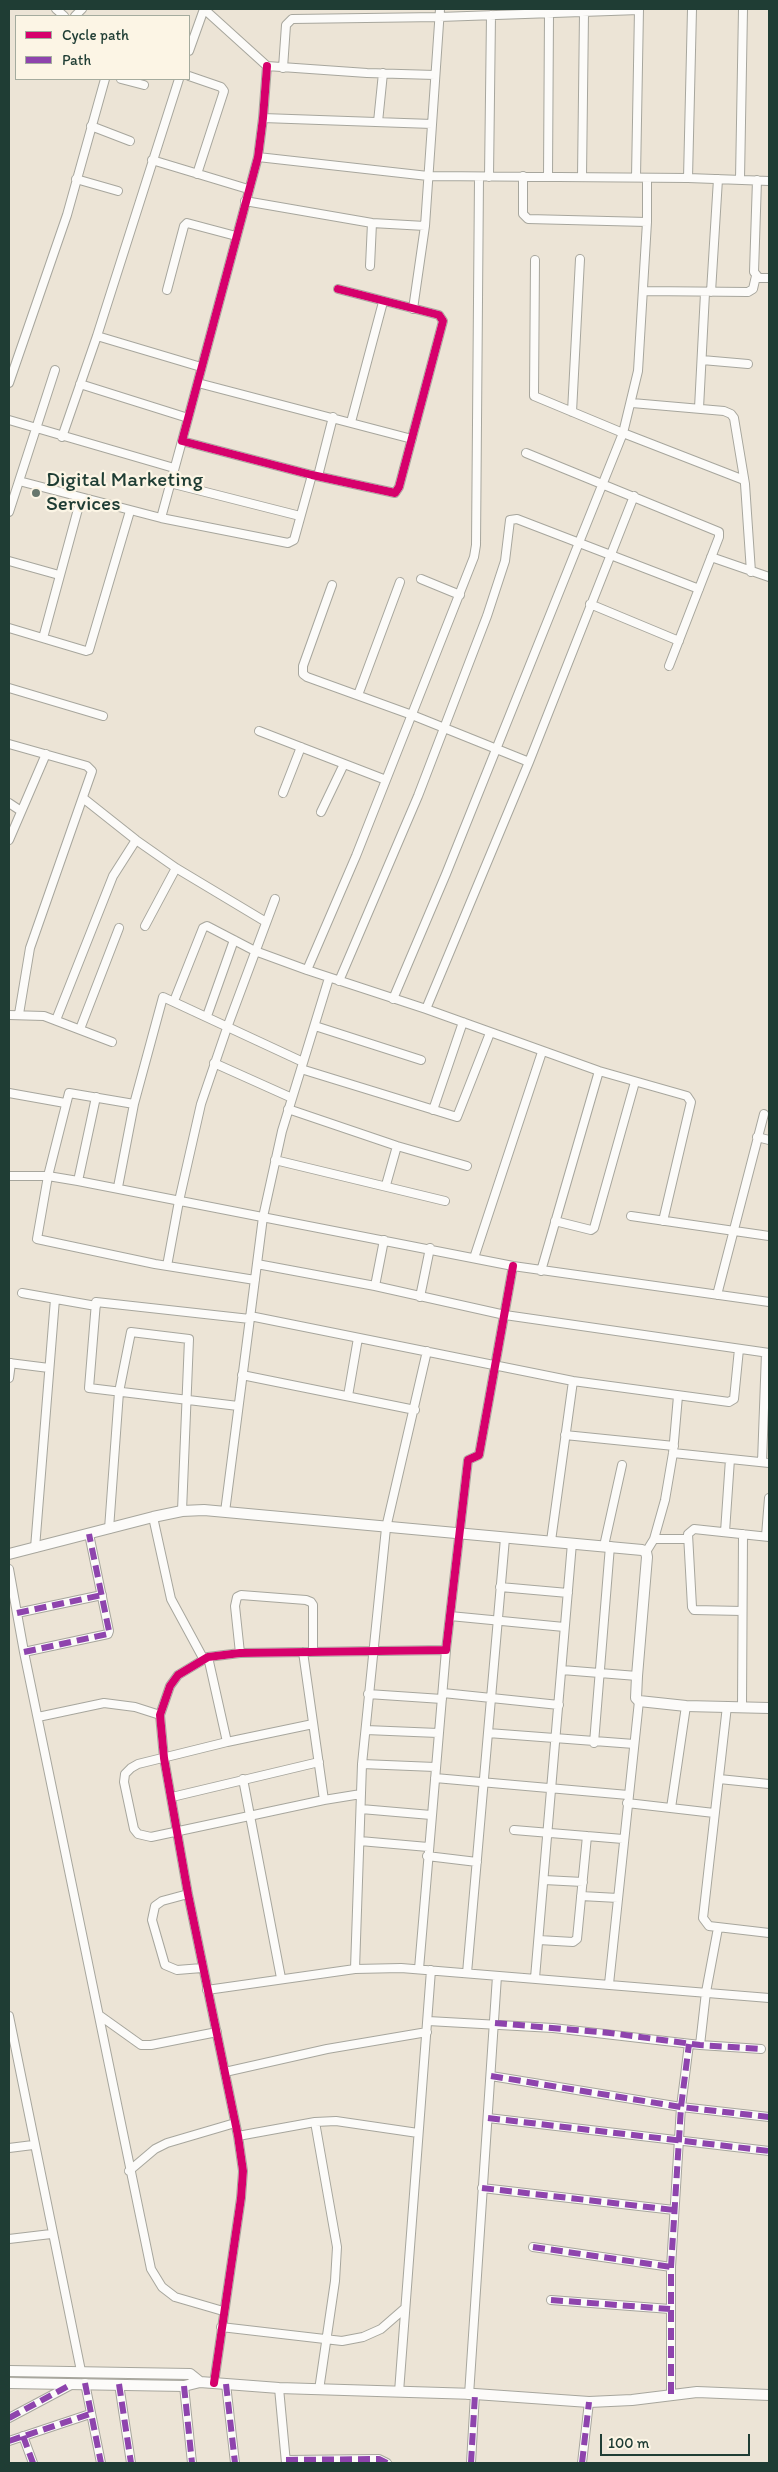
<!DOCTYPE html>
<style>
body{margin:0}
#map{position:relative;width:778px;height:2472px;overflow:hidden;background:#ece4d6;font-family:Itim,sans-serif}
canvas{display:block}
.frame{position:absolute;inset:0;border:10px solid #1f3d34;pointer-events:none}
.legend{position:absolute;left:15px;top:15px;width:175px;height:65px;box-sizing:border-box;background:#fcf5e5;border:1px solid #a4ab9e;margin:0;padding:6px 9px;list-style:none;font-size:15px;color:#1f3d34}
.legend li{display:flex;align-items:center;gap:10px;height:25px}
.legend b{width:25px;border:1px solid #a4ab9e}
.scale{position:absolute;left:600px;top:2434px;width:150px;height:22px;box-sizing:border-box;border:2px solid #1f3d34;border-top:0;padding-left:6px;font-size:15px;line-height:18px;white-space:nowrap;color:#1f3d34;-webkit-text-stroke:4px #fcf5e5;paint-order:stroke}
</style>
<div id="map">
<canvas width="778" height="2472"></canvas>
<div class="frame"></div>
<ul class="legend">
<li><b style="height:6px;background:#d6006c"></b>Cycle path</li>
<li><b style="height:6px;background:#8e44ad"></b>Path</li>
</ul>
<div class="scale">100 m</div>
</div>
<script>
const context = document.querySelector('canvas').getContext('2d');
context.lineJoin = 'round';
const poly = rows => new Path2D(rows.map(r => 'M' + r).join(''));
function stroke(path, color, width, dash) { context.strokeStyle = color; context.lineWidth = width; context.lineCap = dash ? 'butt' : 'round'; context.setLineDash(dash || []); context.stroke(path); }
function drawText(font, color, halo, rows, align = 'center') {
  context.font = font + ' Itim,sans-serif'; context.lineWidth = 4.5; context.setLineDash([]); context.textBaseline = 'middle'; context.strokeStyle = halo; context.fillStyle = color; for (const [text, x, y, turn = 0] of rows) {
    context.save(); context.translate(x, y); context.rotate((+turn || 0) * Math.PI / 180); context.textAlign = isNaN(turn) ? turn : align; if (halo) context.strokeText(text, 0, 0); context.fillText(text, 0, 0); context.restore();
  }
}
const minor = poly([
 [56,9,64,16],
 [75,16,82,9],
 [189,51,204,9,267,66,367,73,435,75],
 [267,66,263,118,258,157,182,441,312,475,395,493,399,487,443,321,439,315,338,289],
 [283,68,286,25,292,19,439,17,639,10],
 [189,76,221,87,224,91,197,174],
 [121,79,144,85],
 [263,118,432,124],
 [378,122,383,73],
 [91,126,130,141],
 [258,157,428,176,688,178,769,181],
 [152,160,248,189],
 [523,176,523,214,528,219,647,222],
 [489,177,491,15],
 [548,177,549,14],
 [582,177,584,13],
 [636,177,639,9],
 [688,178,692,9],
 [76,179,118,191],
 [740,179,743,9],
 [757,180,754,272,759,278,769,278],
 [245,201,372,223,425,226],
 [535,260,534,396,623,433,744,480],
 [370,266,372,223],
 [167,290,184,226,187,223,236,236],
 [643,291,748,292,753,289,756,276],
 [711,292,718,179],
 [413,309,425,226,440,9],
 [97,336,201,367],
 [702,360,748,364],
 [9,383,67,215,105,79],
 [198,383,412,439],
 [80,384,188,418],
 [632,403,724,411,731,414,734,418,745,484,751,572],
 [699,408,705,293],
 [572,412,580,259],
 [9,420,174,468],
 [351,422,383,302],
 [62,437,97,336,179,79],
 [526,453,719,532,719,537,669,666],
 [318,476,333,417],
 [19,481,161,518,288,543,294,540,312,475],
 [170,483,300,516],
 [9,512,55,370],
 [161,518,182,441],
 [711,557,769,577],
 [9,561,59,575],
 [421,579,460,595],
 [332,585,303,666,303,674,307,677,412,715,529,762],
 [590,604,679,641],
 [9,628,86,651,89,650,130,511],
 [43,638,81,498],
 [9,688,103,716],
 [358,695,400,582],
 [259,731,386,780],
 [9,744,87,766,92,771,30,948,19,1014],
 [283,793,301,747],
 [83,798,136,840,176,868,266,922],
 [9,803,21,811],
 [321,812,344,764],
 [9,840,46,754],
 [145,926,176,868],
 [307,970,356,856,474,557,476,545,479,178],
 [339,981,418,796,487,616,505,561,510,520,517,519,699,589],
 [393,999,446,874,623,433,638,371,647,222,647,178],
 [174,1001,203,928,207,926,255,951,307,970,426,1009,599,1071,687,1096,691,1102,663,1221],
 [426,1009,529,762,634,496],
 [9,1015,44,1016,112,1042],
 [207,1016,234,940],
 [56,1020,113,876,136,840],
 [315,1026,421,1060],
 [80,1029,119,928],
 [214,1063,292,1098],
 [301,1069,457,1117,490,1033],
 [9,1093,65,1103],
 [134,1104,69,1093,48,1176,37,1239,155,1264,255,1280],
 [288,1109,397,1146,467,1166],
 [433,1110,463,1022],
 [757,1137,769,1140],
 [275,1160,445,1201],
 [9,1176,48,1176,78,1181,513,1266,769,1302],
 [78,1181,96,1097],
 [386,1185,397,1146],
 [118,1187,134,1104,163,997,303,1062],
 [631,1216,769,1236],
 [555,1221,591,1230,594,1228,635,1082],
 [474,1258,542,1052],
 [257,1264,375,1286,505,1315,769,1353],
 [167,1266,179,1201,201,1104,228,1025,275,899],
 [541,1271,599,1071],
 [375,1286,384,1240],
 [22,1293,96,1306],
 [717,1295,764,1114],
 [420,1297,430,1248],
 [250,1316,573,1381,729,1402,734,1399,739,1349],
 [9,1363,49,1368],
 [242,1375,415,1410],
 [9,1378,11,1363],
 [348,1396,358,1338],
 [238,1406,89,1388,96,1302,250,1319],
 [565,1435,674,1446],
 [673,1453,769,1463],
 [762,1462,766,1353],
 [225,1512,263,1217,282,1131,329,978],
 [153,1517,171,1599,203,1658],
 [109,1529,119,1392,131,1332,189,1339,182,1511],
 [725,1532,730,1459],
 [766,1536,769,1498],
 [654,1539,688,1539],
 [551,1541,573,1381],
 [604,1546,622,1465],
 [35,1548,55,1299],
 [646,1552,654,1539,665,1500,673,1453,678,1396],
 [9,1569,24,1652,151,2269,162,2287,175,2297,223,2311],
 [500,1587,568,1593],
 [742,1611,694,1610,692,1607,688,1534,694,1529,769,1537],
 [17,1613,102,1595],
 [450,1616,564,1627],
 [24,1652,108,1634,109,1631,89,1534],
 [303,1652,324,1800],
 [240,1653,235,1606,237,1597,241,1595,306,1600,311,1602,313,1605,313,1652],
 [208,1657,227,1742],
 [562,1670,637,1676],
 [443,1693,559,1705],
 [368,1694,442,1699],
 [727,1706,703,1918,709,1926,769,1933],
 [742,1707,743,1534],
 [38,1717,104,1703,135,1707,160,1715],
 [313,1724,227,1742,138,1764,131,1768,125,1774,124,1782,134,1829,138,1834,151,1837,324,1800,361,1794],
 [366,1730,438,1733],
 [488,1733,634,1744],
 [594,1743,610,1546],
 [362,1764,435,1767],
 [435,1778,628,1795],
 [243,1779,281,1978],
 [719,1779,769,1784],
 [172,1797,319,1762],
 [627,1803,714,1813],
 [671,1808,686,1706],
 [361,1809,431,1815],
 [514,1830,623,1839],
 [360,1841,428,1847],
 [427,1856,477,1862],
 [544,1880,583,1882],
 [188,1894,162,1901,155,1906,152,1920,165,1965,177,1970,202,1968],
 [581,1896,618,1898],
 [539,1940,573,1942,577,1939,587,1836],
 [355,1969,362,1764,386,1528,427,1351],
 [419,1969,446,1650],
 [467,1973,505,1538],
 [535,1978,572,1543],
 [609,1984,639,1701],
 [207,1990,355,1969,401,1968,769,1998],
 [99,2015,141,2045,151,2045,217,2032],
 [9,2016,81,2371],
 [428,2021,553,2028,700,2045,761,2049],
 [700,2045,706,1992,718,1928],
 [225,2072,327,2049,427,2032],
 [491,2076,681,2107,769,2117],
 [488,2118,769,2151],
 [315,2122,337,2247,335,2281,319,2390],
 [238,2136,315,2122,336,2121,418,2133],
 [9,2148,33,2145],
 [129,2171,155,2149,167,2143,235,2123],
 [482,2188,674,2210],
 [9,2239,51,2234],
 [533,2247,671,2267],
 [551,2300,670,2309],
 [221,2327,342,2341,363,2337,381,2329,404,2309],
 [85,2383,101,2463],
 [214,2383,241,2198,243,2171,238,2136,188,1894,164,1758,160,1715,170,1686,178,1675,208,1657,240,1653,446,1650,468,1460,479,1455,513,1266],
 [119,2384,131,2463],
 [226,2384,235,2463],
 [184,2386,192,2463],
 [279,2388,286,2463],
 [399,2392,431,1970],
 [671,2394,671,2267,681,2107,689,2044],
 [469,2395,497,1976],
 [9,2418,71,2385],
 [23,2436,33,2463],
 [9,2441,90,2414],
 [286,2460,379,2459,387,2463],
 [471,2463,475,2394],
 [582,2463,589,2402]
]);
const tertiary = poly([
 [9,1554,153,1517,182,1511,204,1510,642,1550,646,1552,647,1557,637,1676,636,1698,639,1701,686,1706,769,1708],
 [9,2371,190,2374,200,2382],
 [9,2383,184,2386,200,2382,279,2388,475,2394,589,2402,632,2400,697,2392,769,2395]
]);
const quiet = poly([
 [17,1613,102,1595],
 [24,1652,108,1634,109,1631,89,1534],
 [495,2023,610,2033,700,2045,761,2049],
 [491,2076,681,2107,769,2117],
 [488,2118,769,2151],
 [482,2188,674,2210],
 [533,2247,671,2267],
 [551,2300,670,2309],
 [85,2383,101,2463],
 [119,2384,131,2463],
 [226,2384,235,2463],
 [184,2386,192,2463],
 [671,2394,671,2267,681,2107,689,2044],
 [9,2418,72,2384],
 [23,2436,33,2463],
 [9,2441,90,2414],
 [286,2460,379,2459,387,2463],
 [471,2463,475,2394],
 [582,2463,589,2402]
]);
const cycleway = poly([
 [267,66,263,118,258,157,182,441,312,475,395,493,399,487,443,321,439,315,338,289],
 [214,2383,241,2198,243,2171,238,2136,188,1894,164,1758,160,1715,170,1686,178,1675,208,1657,240,1653,446,1650,468,1460,479,1455,513,1266]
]);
const markers = [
 [36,493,5,"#67776d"]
];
const poiNames = [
 ["Digital Marketing",46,481],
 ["Services",46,505]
];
stroke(minor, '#a7a69d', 10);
stroke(tertiary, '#a7a69d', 12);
stroke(minor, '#fcfbf9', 8);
stroke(tertiary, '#fcfbf9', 10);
stroke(quiet, '#8e44ad', 6, [12, 6]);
stroke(cycleway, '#d6006c', 8);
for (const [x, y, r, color] of markers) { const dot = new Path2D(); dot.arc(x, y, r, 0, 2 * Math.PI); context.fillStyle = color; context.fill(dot); stroke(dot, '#fcf5e5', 2); }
drawText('21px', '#1f3d34', '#fcf5e5', poiNames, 'left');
</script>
